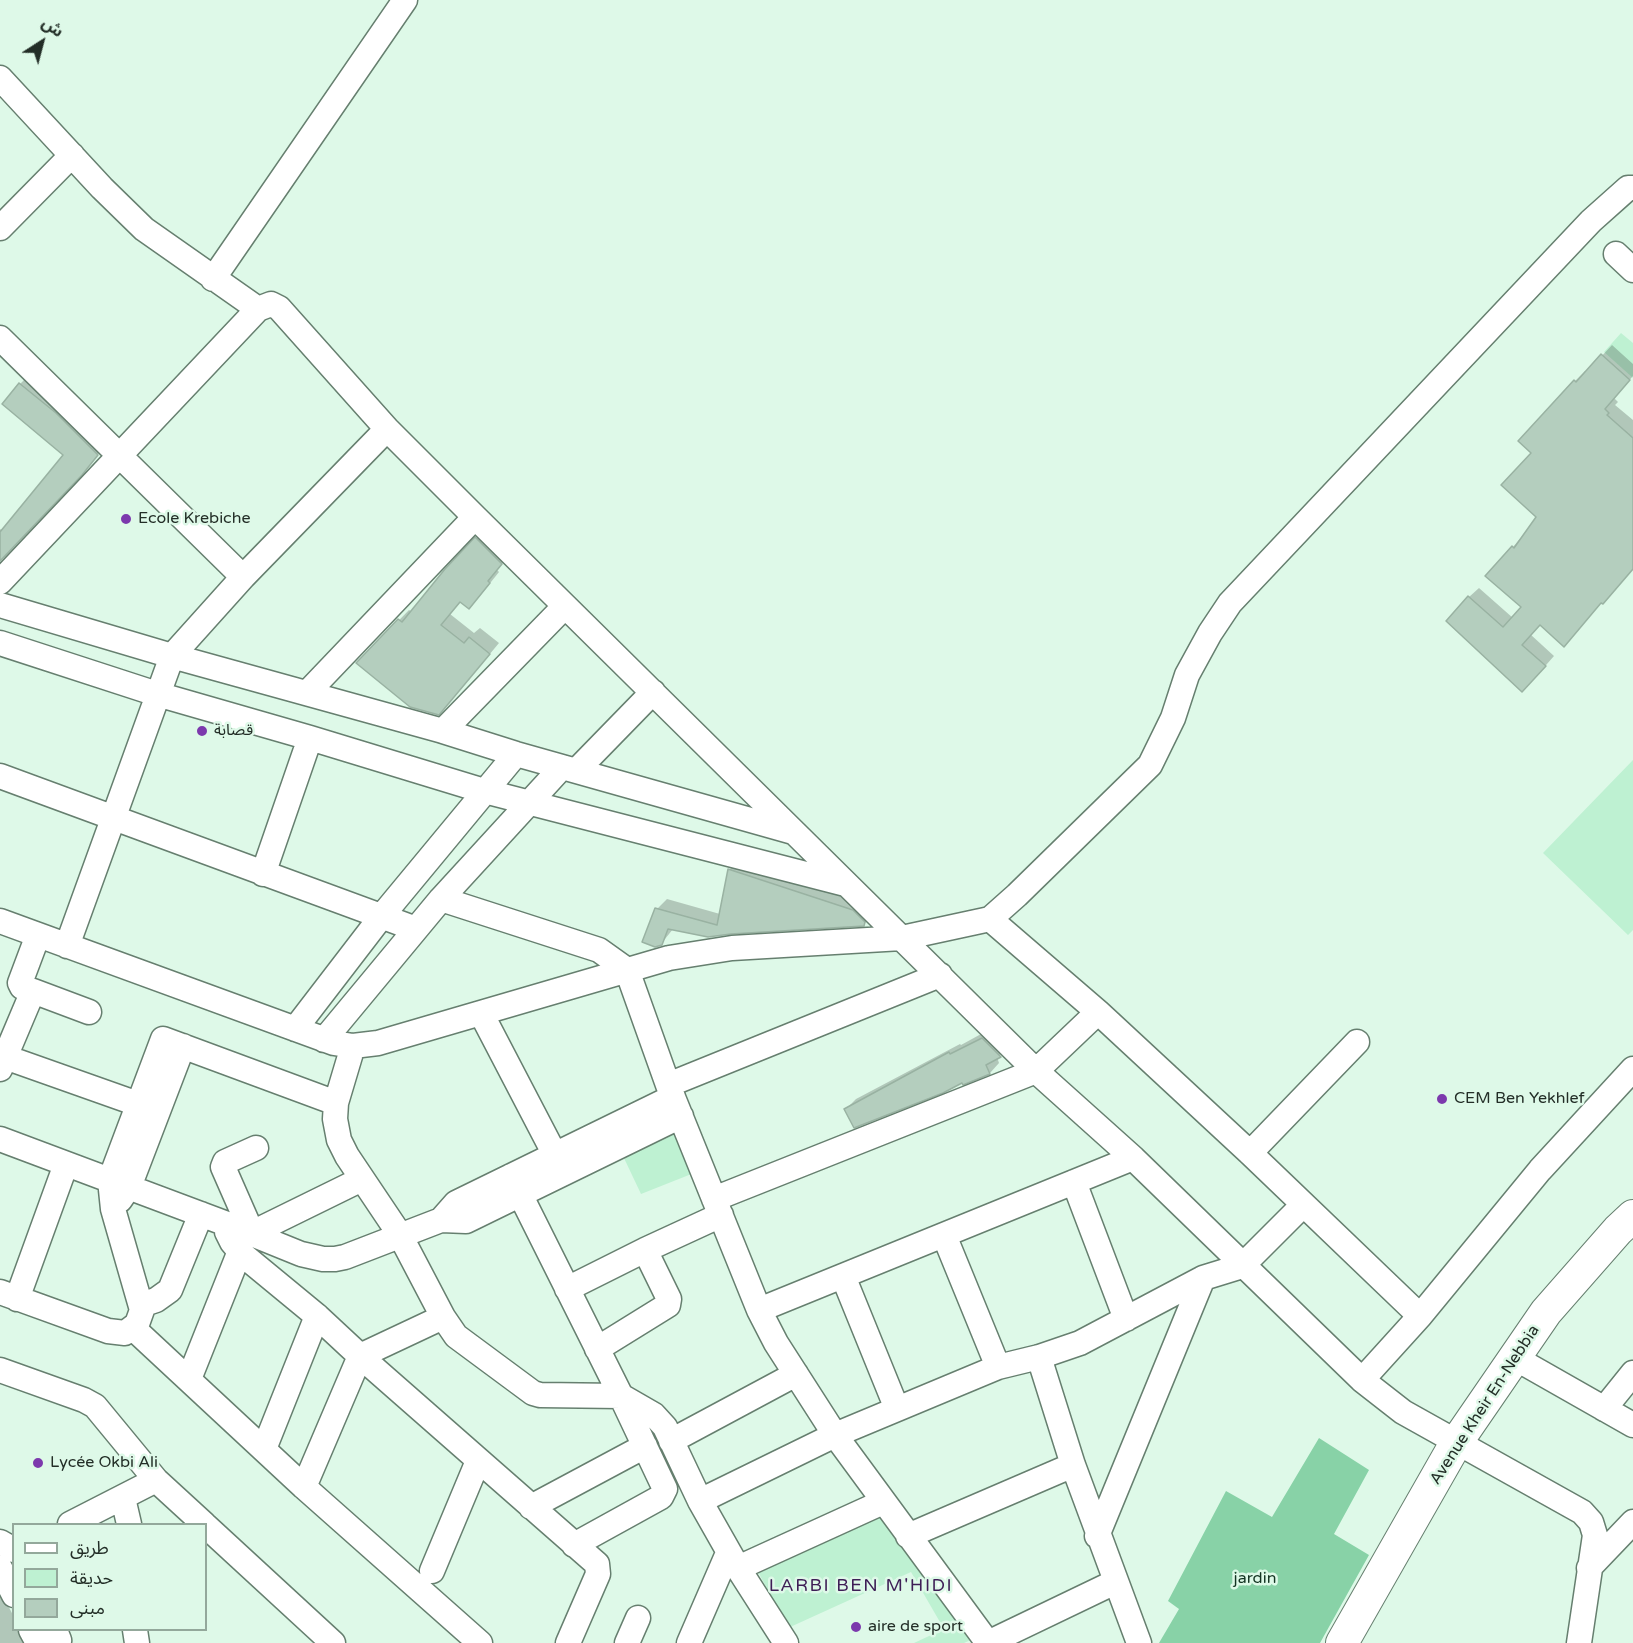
<!DOCTYPE html>
<meta charset="utf-8">
<style>
body{margin:0}
#map{position:relative;width:1633px;height:1643px;overflow:hidden;background:#def9e8;font-family:"Varela Round","Noto Sans Arabic",sans-serif}
canvas{display:block}
.legend{position:absolute;left:12px;top:1523px;width:195px;height:108px;box-sizing:border-box;background:#def9e8;border:2px solid #93a89b;margin:0;padding:8px 10px;list-style:none;font-size:18px;color:#232e27}
.legend li{display:flex;align-items:center;gap:12px;height:30px}
.legend b{width:30px;border:2px solid #93a89b}
.north{position:absolute;left:12px;top:12px;width:60px;height:60px;-webkit-text-stroke:4px #def9e8;paint-order:stroke;rotate:36deg;font-size:16px;font-weight:700;line-height:24px;text-align:center;color:#232e27}
.north::after{content:'';display:block;margin:auto;width:21px;height:27px;background:#232e27;clip-path:polygon(50% 0,100% 100%,50% 72%,0 100%)}
</style>
<div id="map">
<canvas width="1633" height="1643"></canvas>
<ul class="legend">
<li><b style="height:8px;background:#fff"></b>طريق</li>
<li><b style="height:16px;background:#bef1d2"></b>حديقة</li>
<li><b style="height:16px;background:#b4cebe"></b>مبنى</li>
</ul>
<div class="north">ش</div>
</div>
<script>
const context = document.querySelector('canvas').getContext('2d');
context.lineJoin = 'round';
function paint(path, color) { context.fillStyle = color; context.fill(path, 'evenodd'); }
const poly = rows => new Path2D(rows.map(r => 'M' + r).join(''));
function stroke(path, color, width, dash) { context.strokeStyle = color; context.lineWidth = width; context.lineCap = dash ? 'butt' : 'round'; context.setLineDash(dash || []); context.stroke(path); }
function drawText(font, color, halo, rows, align = 'center') {
  context.font = font + ' "Varela Round","Noto Sans Arabic",sans-serif'; context.lineWidth = 5; context.setLineDash([]); context.textBaseline = 'middle'; context.strokeStyle = halo; context.fillStyle = color; for (const [text, x, y, turn = 0] of rows) {
    context.save(); context.translate(x, y); context.rotate((+turn || 0) * Math.PI / 180); context.textAlign = isNaN(turn) ? turn : align; if (halo) context.strokeText(text, 0, 0); context.fillText(text, 0, 0); context.restore();
  }
}
const green = poly([
 [1621,333,1633,343,1633,378,1604,352],
 [1633,760,1633,930,1628,935,1543,853],
 [677,1132,694,1173,641,1194,623,1156],
 [880,1513,975,1638,964,1643,914,1643,944,1629,911,1572,788,1628,755,1566]
]);
const forest = poly([
 [1319,1438,1369,1470,1334,1534,1369,1555,1320,1643,1159,1643,1179,1609,1168,1601,1226,1491,1272,1517]
]);
const shadow = poly([
 [1612,345,1633,364,1633,376,1614,398,1618,402,1615,405,1633,420,1633,569,1541,623,1530,634,1554,656,1532,681,1469,597,1479,588,1513,618,1523,607,1513,547,1538,517,1533,453,1575,381,1585,371,1586,373],
 [30,374,107,444,0,560,0,529,3,531,65,454,20,384],
 [486,529,511,553,497,570,499,572,479,597,469,607,461,601,450,614,474,633,480,628,499,643,449,703,358,662,409,610,412,612,446,570],
 [740,859,863,901,874,914,864,924,673,929,661,944,657,909,667,899,720,914,730,869],
 [992,1028,1010,1046,997,1057,999,1063,990,1073,963,1083,962,1081,846,1109,856,1099,960,1044,961,1045],
 [3,1596,14,1617,14,1630,20,1630,26,1643,0,1643,0,1597]
]);
const building = poly([
 [1601,354,1630,380,1605,409,1609,413,1607,415,1633,438,1633,569,1603,604,1601,603,1564,647,1540,625,1522,645,1546,666,1522,692,1446,621,1468,596,1503,627,1521,607,1485,576,1512,546,1514,548,1536,517,1501,485,1531,453,1518,441,1574,380,1576,382,1601,354],
 [19,383,56,413,98,455,82,475,0,561,0,532,63,455,2,404,19,383],
 [475,537,502,564,488,581,490,583,469,609,460,602,441,625,464,643,469,637,490,654,439,715,410,707,356,663,398,619,402,622,445,569,475,537],
 [728,869,853,910,865,922,864,926,731,934,708,937,668,929,662,945,655,947,642,942,655,908,717,925,728,869],
 [982,1038,1001,1057,986,1065,990,1074,963,1085,962,1083,943,1093,854,1128,844,1109,949,1052,950,1054,982,1038]
]);
const minor = poly([
 [0,78,102,188,144,229,258,309],
 [0,228,72,155],
 [1616,254,1633,270],
 [213,279,405,0],
 [0,338,243,577],
 [0,582,258,309,271,304,279,308,387,429,475,517,1036,1071,1133,1158,1362,1380,1403,1412,1582,1512,1591,1522,1595,1535,1579,1643],
 [0,605,172,656,443,731,516,754,793,832],
 [0,643,157,694,310,738,484,791,845,884],
 [307,693,475,517],
 [443,731,565,606],
 [577,770,653,692],
 [0,776,416,929],
 [263,874,310,738],
 [441,899,599,950,627,970,668,1085,759,1310,776,1343,835,1435,988,1643],
 [990,919,1098,1012,1250,1153,1420,1316],
 [0,921,334,1043,353,1046,378,1043,669,958,732,948,902,938,990,919,1017,895,1150,765,1173,718,1187,675,1210,633,1230,603,1591,221,1628,188,1633,188],
 [67,946,172,656,243,577,387,429],
 [33,991,89,1012],
 [481,1013,555,1155],
 [295,1029,381,917,516,754],
 [324,1040,441,899,562,767],
 [353,1046,336,1103,335,1119,339,1140,347,1156,400,1235,443,1317,456,1336,533,1393,540,1395,621,1396,665,1489,661,1497,574,1545],
 [5,1057,152,1109],
 [0,1069,33,991,22,987,20,983,38,935],
 [668,1085,940,975],
 [0,1139,227,1224,301,1254,323,1259,335,1259,345,1257,441,1220,466,1221,681,1116],
 [256,1148,225,1162,223,1167,252,1233,362,1179],
 [1250,1153,1357,1042],
 [511,1176,621,1396,654,1415,665,1427,700,1501,738,1568],
 [1074,1182,1126,1319],
 [714,1199,1036,1071,1098,1012],
 [120,1200,129,1187,183,1046],
 [441,1220,456,1203,673,1097],
 [227,1224,227,1232,232,1242,243,1255,317,1316,360,1356,597,1564,598,1574,568,1643],
 [944,1235,998,1367],
 [645,1250,721,1215],
 [843,1276,897,1409],
 [567,1289,645,1250,669,1299,668,1305,597,1349],
 [0,1292,108,1331,125,1333,137,1324,142,1310,113,1209,110,1180,163,1039,336,1103],
 [17,1299,66,1164],
 [141,1305,156,1300,170,1290,201,1214],
 [759,1310,1133,1158],
 [133,1328,304,1487,480,1643],
 [1039,1357,1073,1465,1139,1643],
 [1515,1358,1633,1425],
 [0,1370,84,1400,95,1406,156,1480,204,1524],
 [189,1379,240,1251],
 [1362,1380,1420,1316,1540,1170,1633,1069],
 [1604,1409,1633,1373],
 [671,1441,796,1374],
 [264,1449,317,1316],
 [304,1487,360,1356,443,1317],
 [123,1498,129,1524],
 [700,1501,835,1435,998,1367,1039,1357,1080,1343,1203,1278,1242,1266,1303,1205],
 [531,1507,645,1446],
 [70,1524,156,1480],
 [206,1526,333,1643],
 [908,1536,1073,1465],
 [1097,1536,1203,1278],
 [0,1542,14,1550],
 [0,1568,14,1595],
 [1589,1568,1633,1522],
 [432,1571,478,1461],
 [31,1630,38,1643],
 [55,1630,59,1640,56,1643],
 [135,1630,137,1643],
 [627,1643,638,1618],
 [689,1643,728,1553],
 [786,1643,738,1568,883,1502],
 [988,1643,1115,1582]
]);
const major = poly([
 [1342,1643,1456,1443,1546,1312,1618,1230,1633,1216]
]);
const markers = [
 [126,519,6,"#7c39ad"],
 [202,731,6,"#7c39ad"],
 [1442,1099,6,"#7c39ad"],
 [38,1463,6,"#7c39ad"],
 [856,1627,6,"#7c39ad"]
];
const poiNames = [
 ["Ecole Krebiche",138,519],
 ["قصابة",214,731],
 ["CEM Ben Yekhlef",1454,1099],
 ["Lycée Okbi Ali",50,1463],
 ["aire de sport",868,1627]
];
const streetNames = [
 ["Avenue Kheir En-Nebbia",1485,1405,-57]
];
const parkNames = [
 ["jardin",1255,1579]
];
const neighbourhoodNames = [
 ["LARBI BEN M'HIDI",861,1586]
];
paint(green, '#bef1d2');
paint(forest, '#88d2a7');
paint(shadow, '#0003');
paint(building, '#b4cebe');
stroke(building, '#99b2a2', 1.5);
stroke(minor, '#667f6f', 27);
stroke(major, '#667f6f', 34);
stroke(minor, '#fff', 24);
stroke(major, '#fff', 32);
for (const [x, y, r, color] of markers) { const dot = new Path2D(); dot.arc(x, y, r, 0, 2 * Math.PI); context.fillStyle = color; context.fill(dot); stroke(dot, '#def9e8', 2); }
drawText('16px', '#232e27', '#def9e8', poiNames, 'left');
drawText('16px', '#232e27', '#def9e8', streetNames);
drawText('16px', '#133422', '#def9e8', parkNames);
context.letterSpacing = '1.5px';
drawText('18px', '#3e1e56', '#def9e8', neighbourhoodNames);
context.letterSpacing = '0px';
</script>
